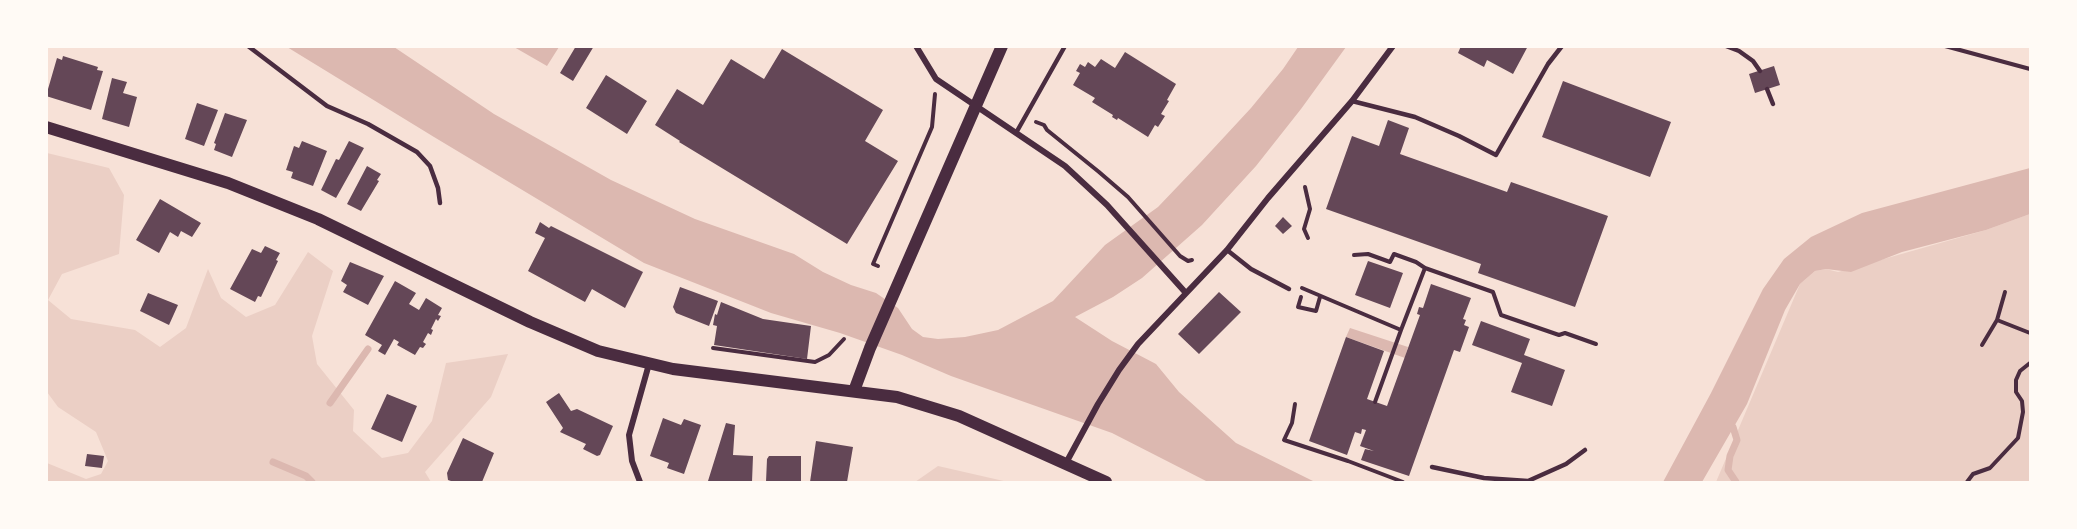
<!DOCTYPE html>
<style>
body{margin:0}
#map{position:relative;width:2077px;height:529px;overflow:hidden;background:#f7e1d7;font-family:Commissioner,sans-serif}
canvas{display:block}
.frame{position:absolute;inset:0;border:48px solid #fffaf5;pointer-events:none}
</style>
<div id="map">
<canvas width="2077" height="529"></canvas>
<div class="frame"></div>
</div>
<script>
const context = document.querySelector('canvas').getContext('2d');
context.lineJoin = 'round';
function paint(path, color) { context.fillStyle = color; context.fill(path, 'evenodd'); }
const poly = rows => new Path2D(rows.map(r => 'M' + r).join(''));
function stroke(path, color, width, dash) { context.strokeStyle = color; context.lineWidth = width; context.lineCap = dash ? 'butt' : 'round'; context.setLineDash(dash || []); context.stroke(path); }
const green = poly([
 [47,153,109,168,124,195,119,254,62,274,48,300,71,319,135,330,160,347,186,328,208,269,221,298,246,317,275,305,308,252,333,271,312,336,317,364,354,410,353,431,382,458,408,453,432,421,446,363,508,354,491,397,425,472,431,482,47,482,47,463,86,479,101,474,108,461,96,432,58,407,47,392],
 [2030,214,2030,482,1716,482,1800,284,1815,271,1826,269,1838,272,1986,230],
 [938,466,1008,482,915,482]
]);
const water = poly([
 [287,47,394,47,494,114,611,180,695,219,794,254,823,272,851,285,876,293,898,308,912,329,923,337,938,339,965,337,998,330,1053,301,1105,245,1158,207,1200,163,1251,108,1283,69,1298,47,1346,47,1301,109,1256,166,1202,225,1142,278,1113,297,1075,317,1112,341,1156,364,1179,392,1236,443,1315,482,1208,482,1112,433,951,376,902,355,840,333,771,313,644,263,434,137],
 [514,47,559,47,547,66],
 [2030,168,2030,214,1986,230,1902,252,1851,272,1826,269,1815,271,1800,284,1785,310,1747,404,1702,482,1663,482,1711,393,1763,289,1784,259,1811,237,1862,213],
 [1350,328,1408,347,1405,358,1346,337]
]);
const stream = poly([
 [330,403,368,349],
 [1728,423,1733,427,1737,440,1730,456,1728,470,1736,482],
 [273,462,306,476,312,482]
]);
const building = poly([
 [576,46,594,46,573,81,560,73],
 [1461,46,1528,46,1513,74,1487,60,1484,67,1458,53],
 [782,49,883,110,865,141,898,161,847,244,679,142,680,141,655,125,677,89,703,105,731,59,764,79],
 [1125,52,1176,84,1167,100,1169,101,1161,114,1165,116,1158,127,1155,125,1148,137,1118,118,1117,120,1112,117,1113,115,1092,102,1095,98,1073,85,1080,73,1076,71,1080,64,1085,67,1088,62,1095,67,1101,59,1115,68],
 [63,56,98,67,97,70,103,71,91,110,46,96,57,58,62,60],
 [1774,66,1780,85,1755,93,1749,74],
 [606,75,647,101,627,134,586,108],
 [112,78,127,82,123,93,137,97,129,127,102,119],
 [1563,81,1671,122,1650,177,1542,137],
 [197,103,218,110,204,146,185,139],
 [225,113,247,120,232,157,214,150,216,144,214,143],
 [1388,120,1409,128,1400,154,1507,192,1511,182,1608,216,1575,307,1478,273,1481,264,1326,209,1352,136,1379,146],
 [302,141,327,151,313,186,291,178,293,172,286,170,294,146,299,148],
 [349,141,364,148,336,198,321,190,336,159,339,160],
 [367,166,381,174,377,180,379,181,361,211,347,204],
 [160,199,201,223,192,237,181,231,178,237,170,232,159,253,136,240],
 [1283,217,1292,226,1283,234,1275,226],
 [540,222,549,228,551,226,643,272,625,308,592,289,585,302,528,271,545,238,535,233],
 [265,246,280,253,276,260,278,261,261,297,258,296,255,302,230,289,252,249,261,253],
 [1368,261,1403,273,1390,308,1355,295],
 [350,262,384,276,368,305,343,292,347,285,341,281],
 [395,281,416,293,409,304,419,310,426,298,442,308,438,315,441,316,438,321,436,319,431,329,433,330,431,335,428,333,423,342,426,344,423,348,420,347,415,355,397,345,399,342,394,339,385,355,378,351,382,345,365,335],
 [1431,284,1471,298,1463,319,1466,320,1464,325,1469,327,1460,352,1454,350,1409,476,1361,460,1365,449,1374,451,1360,446,1366,430,1362,429,1361,434,1355,432,1347,455,1309,441,1346,337,1384,351,1367,399,1387,406,1420,315,1417,314,1419,307,1423,308],
 [680,287,718,301,709,326,676,313,673,307],
 [1219,292,1241,312,1199,354,1178,334],
 [148,293,178,305,169,325,140,311],
 [721,302,763,319,811,326,807,359,714,345,717,326,713,325,715,314,717,315],
 [1481,321,1530,339,1524,355,1565,370,1552,406,1511,392,1522,363,1472,345],
 [559,393,571,411,577,409,613,426,600,455,597,456,583,449,586,444,560,432,563,428,546,402],
 [387,394,417,406,402,442,371,429],
 [663,418,681,425,684,419,701,425,684,474,667,468,669,463,650,456],
 [726,423,735,425,733,455,753,456,752,482,708,481],
 [463,438,494,453,482,482,454,482,448,480,447,473],
 [816,441,853,447,847,482,810,482],
 [87,454,104,456,102,468,85,466],
 [769,456,801,456,801,482,766,482,767,459]
]);
const path = poly([
 [1945,46,2030,69],
 [1036,122,1044,125,1047,130,1099,172,1128,197,1180,256,1188,261,1192,260],
 [1305,187,1310,209,1304,229,1308,238],
 [1354,255,1368,254,1390,262,1394,254,1416,262,1425,268],
 [878,266,873,264,932,127,935,94],
 [1302,288,1401,330,1425,268,1493,292,1501,315,1559,335,1565,333,1596,344],
 [2005,292,1997,320,2030,333],
 [1301,297,1298,307,1316,311,1320,297],
 [1982,345,1997,320],
 [713,348,815,362,829,355,844,339],
 [1375,402,1401,330],
 [1295,404,1292,423,1284,440,1348,461,1403,482],
 [1967,482,1973,474,1990,468,2018,438,2023,412,2022,401,2016,392,2016,380,2020,371,2030,363]
]);
const service = poly([
 [248,46,327,106,368,124,417,152,430,166,438,188,440,203],
 [1726,46,1739,51,1753,61,1760,71],
 [1767,89,1773,104],
 [1352,101,1415,117,1459,136,1496,155,1548,64,1562,46],
 [1016,133,1065,46],
 [1227,250,1251,269,1289,289],
 [1432,467,1484,478,1528,481,1566,464,1585,450]
]);
const minor = poly([
 [916,46,936,79,1065,166,1107,205,1185,292],
 [1066,463,1098,404,1119,370,1138,344,1227,250,1268,198,1352,101,1393,46],
 [640,482,632,461,629,435,649,364]
]);
const secondary = poly([
 [46,127,228,183,318,219,530,322,598,351,673,369,897,397,959,416,1106,482],
 [854,391,870,348,1002,46]
]);
paint(green, '#ebcfc5');
paint(water, '#dcb8b0');
stroke(stream, '#dcb8b0', 7);
paint(building, '#644757');
stroke(path, '#4a2c40', 4);
stroke(service, '#4a2c40', 4.5);
stroke(minor, '#4a2c40', 6);
stroke(secondary, '#4a2c40', 12);
</script>
